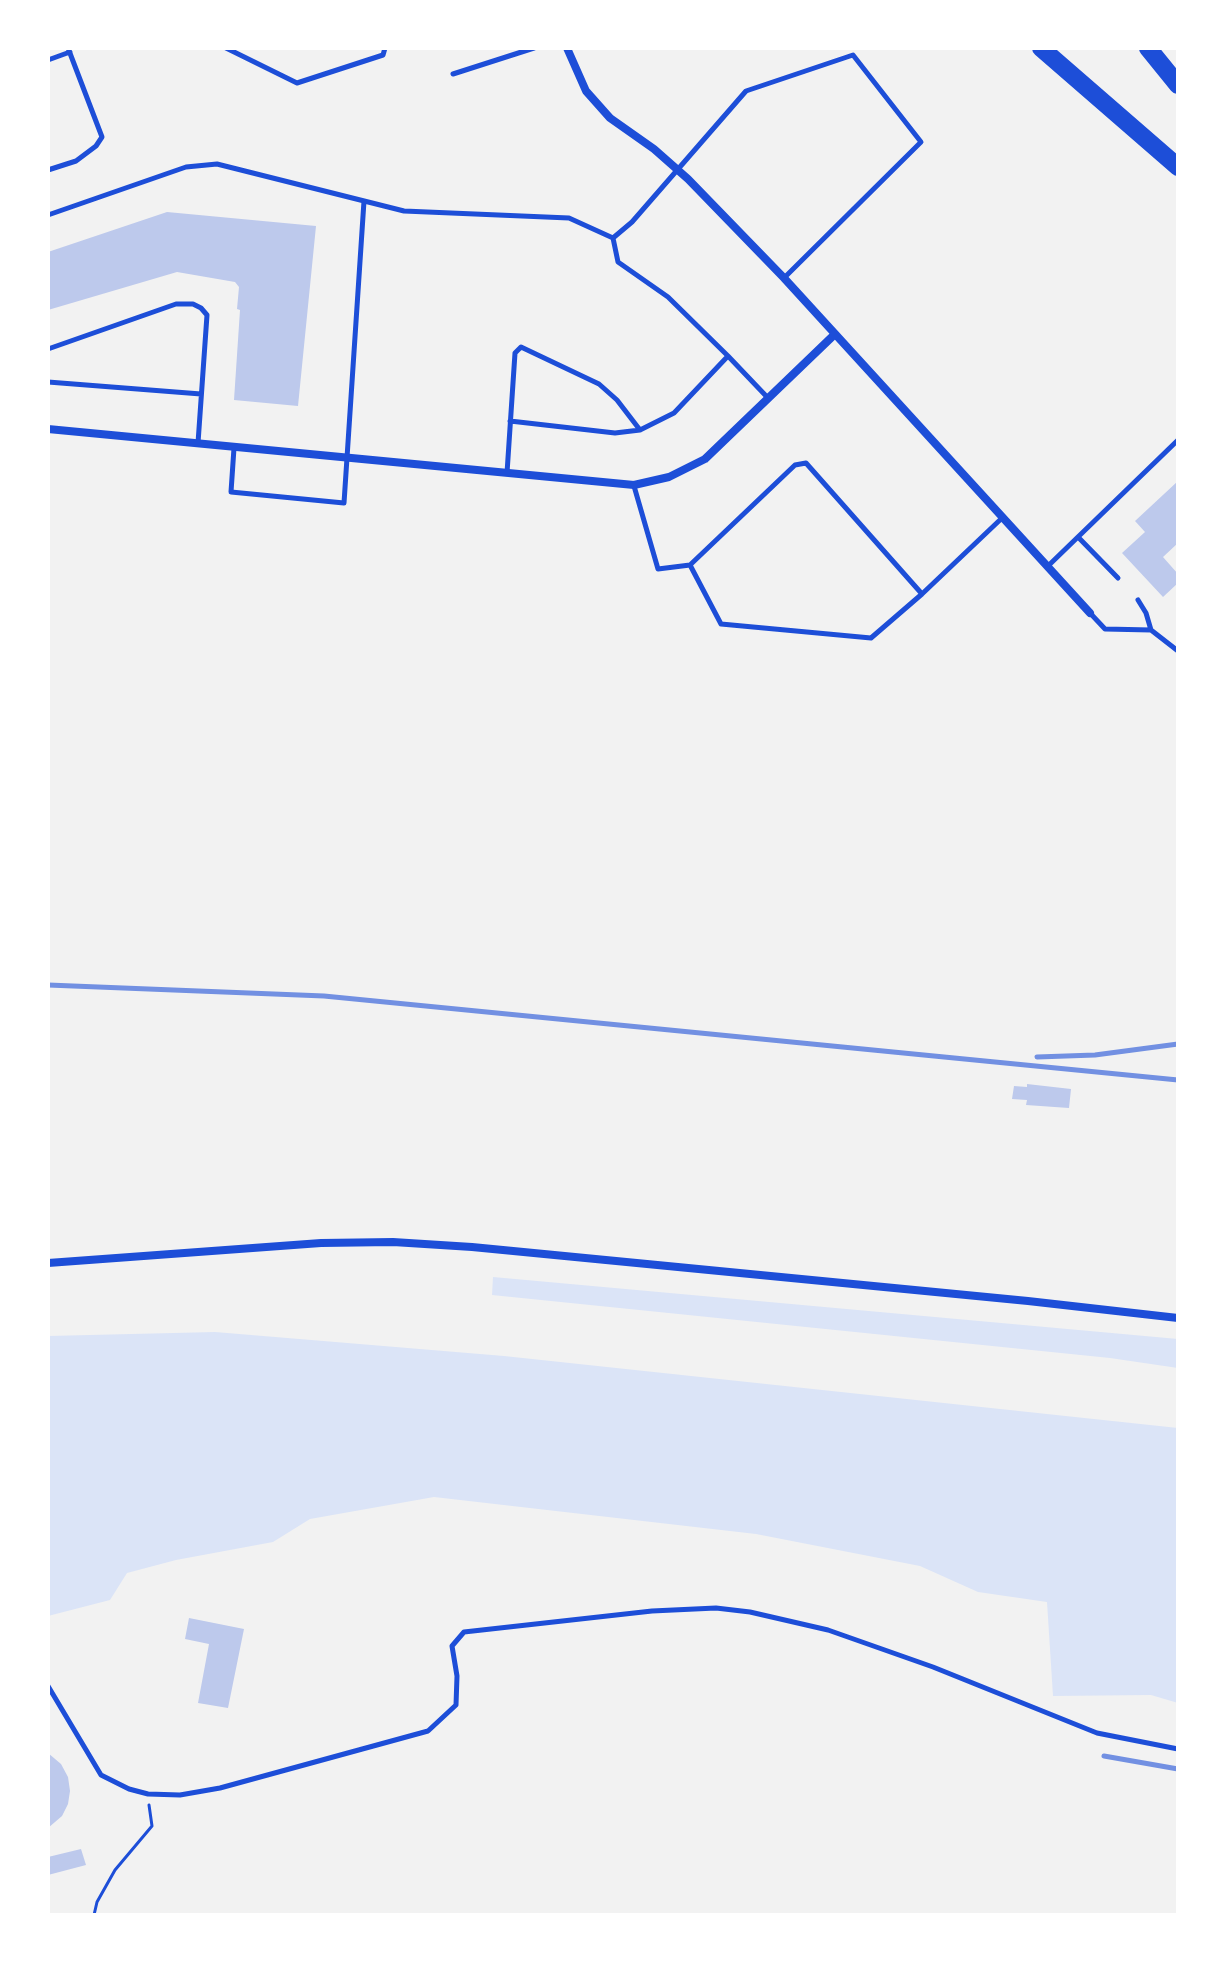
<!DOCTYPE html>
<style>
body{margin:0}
#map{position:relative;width:1226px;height:1963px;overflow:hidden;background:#f2f2f2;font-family:Inter,sans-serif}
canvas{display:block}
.frame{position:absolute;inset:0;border:50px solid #fff;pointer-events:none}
</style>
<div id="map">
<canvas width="1226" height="1963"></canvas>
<div class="frame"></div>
</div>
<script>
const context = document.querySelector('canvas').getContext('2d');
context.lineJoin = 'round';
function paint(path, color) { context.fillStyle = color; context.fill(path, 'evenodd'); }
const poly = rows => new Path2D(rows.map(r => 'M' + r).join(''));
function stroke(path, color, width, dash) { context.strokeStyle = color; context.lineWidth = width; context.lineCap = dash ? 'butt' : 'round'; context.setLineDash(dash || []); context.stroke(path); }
const green = poly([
 [493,1277,1178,1339,1178,1368,1110,1358,492,1295],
 [215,1332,504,1356,1178,1428,1178,1703,1151,1695,1053,1696,1047,1602,978,1592,920,1566,756,1534,434,1497,310,1519,273,1542,176,1560,127,1573,110,1600,48,1616,48,1336]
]);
const building = poly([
 [167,212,316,226,298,406,234,400,240,310,237,309,239,287,235,282,177,272,48,310,48,252],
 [1178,481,1178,543,1163,557,1178,574,1178,583,1163,597,1122,553,1145,532,1135,521],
 [1027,1084,1071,1089,1069,1108,1026,1105,1027,1100,1012,1099,1014,1086,1027,1087],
 [189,1618,244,1629,228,1708,198,1703,209,1644,185,1639],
 [48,1753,61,1764,68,1777,70,1791,68,1804,62,1816,48,1828],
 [81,1849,86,1865,48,1875,48,1857]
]);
const path = poly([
 [94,1915,97,1902,115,1870,152,1826,149,1805]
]);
const service = poly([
 [226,48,297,83,383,55,385,48],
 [48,60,70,52],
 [453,74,534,48],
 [48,170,76,161,96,146,102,137,68,48],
 [48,215,186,167,217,164,404,211,569,218,613,238],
 [48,349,176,304,193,304,201,308,207,315,198,443],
 [728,356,668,297,618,262,613,238,632,222,746,91,853,55,921,142,784,278],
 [48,382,201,394],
 [510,421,615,433,640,430],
 [234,448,231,492,344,503,364,201],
 [507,473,515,353,521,347,599,384,617,400,640,430,674,413,728,356,768,398],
 [634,486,658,569,690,565,795,465,806,463,922,594,1002,518],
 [1078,537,1118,578],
 [690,565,721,624,871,638,922,594],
 [1048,566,1178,440],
 [1138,600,1146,613,1151,630],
 [1090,613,1105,629,1151,630,1178,651],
 [48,1686,101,1775,129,1789,148,1794,180,1795,220,1788,428,1731,456,1705,457,1676,452,1646,464,1632,652,1611,716,1608,750,1612,828,1630,933,1667,1097,1733,1178,1749]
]);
const minor = poly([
 [567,48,586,91,610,118,654,149,688,179,784,278,1090,613],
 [48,429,634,485,669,477,705,459,835,334],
 [48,1263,321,1243,393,1242,472,1247,1028,1301,1178,1318]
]);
const motorway = poly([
 [1041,48,1178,167],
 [1148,48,1178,85]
]);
const rail = poly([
 [48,985,324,996,1178,1080],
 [1037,1057,1095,1055,1178,1044],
 [1104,1756,1178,1769]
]);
paint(green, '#dbe4f7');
paint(building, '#bdc9ec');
stroke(path, '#1d4ed8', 3);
stroke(service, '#1d4ed8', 5);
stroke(minor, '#1d4ed8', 8);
stroke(motorway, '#1d4ed8', 18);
stroke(rail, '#7290e2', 5);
</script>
